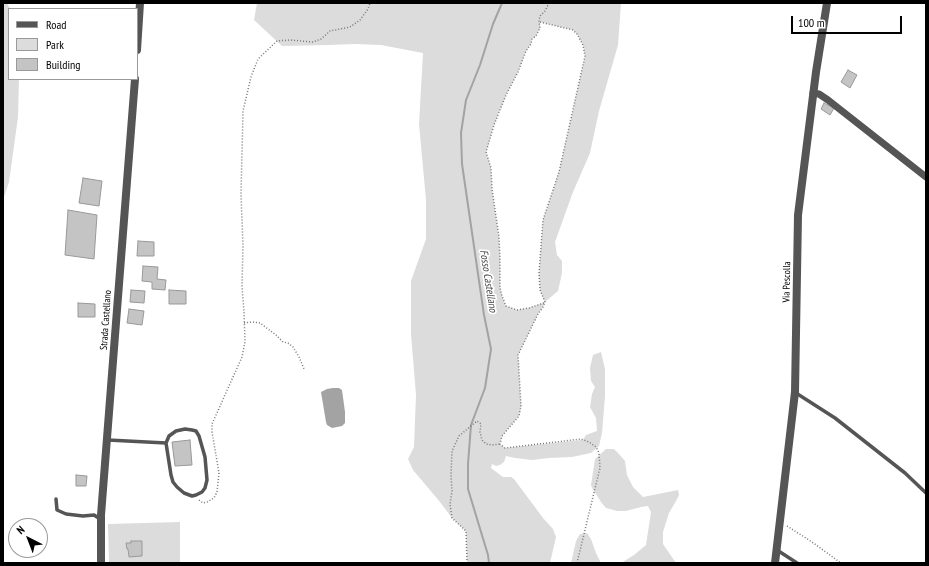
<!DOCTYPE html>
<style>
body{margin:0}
#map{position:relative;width:929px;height:566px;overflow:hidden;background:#fff;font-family:"PT Sans Narrow",sans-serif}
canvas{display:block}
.frame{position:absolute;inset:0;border:4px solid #000;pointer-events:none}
.legend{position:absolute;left:8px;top:8px;width:130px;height:72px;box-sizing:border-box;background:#fff;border:1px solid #999;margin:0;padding:5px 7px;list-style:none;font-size:12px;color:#000}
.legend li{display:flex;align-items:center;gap:8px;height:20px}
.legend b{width:20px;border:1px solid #999}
.north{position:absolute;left:8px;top:518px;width:40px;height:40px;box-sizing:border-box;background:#fff;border:1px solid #999;border-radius:50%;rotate:318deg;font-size:11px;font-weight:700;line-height:16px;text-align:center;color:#000}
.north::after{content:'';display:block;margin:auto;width:14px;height:18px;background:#000;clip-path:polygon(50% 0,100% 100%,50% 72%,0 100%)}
.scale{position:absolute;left:791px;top:16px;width:111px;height:18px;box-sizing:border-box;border:2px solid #000;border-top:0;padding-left:5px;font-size:12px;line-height:14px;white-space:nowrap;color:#000;-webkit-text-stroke:3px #fff;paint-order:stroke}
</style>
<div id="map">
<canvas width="929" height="566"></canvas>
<div class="frame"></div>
<ul class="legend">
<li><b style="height:5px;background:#555"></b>Road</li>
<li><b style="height:11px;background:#dcdcdc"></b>Park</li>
<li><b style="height:11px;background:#c4c4c4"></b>Building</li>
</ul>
<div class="north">N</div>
<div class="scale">100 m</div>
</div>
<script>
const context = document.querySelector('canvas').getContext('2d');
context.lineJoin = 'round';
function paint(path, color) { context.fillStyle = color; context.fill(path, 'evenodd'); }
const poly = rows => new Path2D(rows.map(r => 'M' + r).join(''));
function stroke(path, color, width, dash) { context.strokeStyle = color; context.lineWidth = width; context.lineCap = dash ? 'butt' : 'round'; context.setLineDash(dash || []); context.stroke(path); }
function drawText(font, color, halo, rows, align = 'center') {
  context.font = font + ' "PT Sans Narrow",sans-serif'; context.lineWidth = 3.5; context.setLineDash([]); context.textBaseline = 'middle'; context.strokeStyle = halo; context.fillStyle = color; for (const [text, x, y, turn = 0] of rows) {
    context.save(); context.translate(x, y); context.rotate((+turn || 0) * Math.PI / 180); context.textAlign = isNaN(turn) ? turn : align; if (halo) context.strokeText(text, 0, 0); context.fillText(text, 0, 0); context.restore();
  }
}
const green = poly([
 [3,3,7,3,10,9,9,9,9,79,19,79,18,117,9,182,3,200],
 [257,3,621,3,618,45,599,111,590,153,573,192,555,242,557,255,562,261,562,273,558,291,545,302,543,307,538,314,518,355,521,406,519,416,502,436,500,444,505,448,581,440,583,440,586,435,597,431,596,418,590,407,592,394,595,387,591,381,590,368,593,355,601,352,605,369,605,396,602,433,599,446,591,453,572,457,549,458,532,460,515,458,506,456,504,462,500,465,496,466,492,464,491,468,503,477,511,477,514,479,543,518,553,529,556,537,550,563,467,563,466,531,452,518,440,502,424,483,413,470,408,459,414,447,416,395,411,334,411,281,426,239,426,200,419,124,423,53,381,45,355,44,329,45,282,46,254,20],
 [540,22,573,30,577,34,583,45,585,56,559,172,543,220,539,273,540,290,545,302,529,308,517,310,506,306,502,296,500,288,500,260,499,237,492,189,491,168,486,152,494,125,506,95,518,72,526,51,531,44,532,39,536,36,540,28],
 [606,449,614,449,619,454,625,461,627,475,633,487,643,497,678,490,679,495,676,501,669,513,663,532,663,544,676,563,621,563,634,555,646,545,651,512,648,506,641,507,626,511,617,511,606,508,601,502,596,494,593,490,591,485,595,459],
 [180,522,180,563,109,563,108,524],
 [131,541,142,541,142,556,129,557,128,549,127,548,127,543,131,543],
 [587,533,591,539,596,553,601,563,571,563,576,541,580,534]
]);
const water = poly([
 [333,388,339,388,342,390,345,412,345,423,342,426,332,428,327,425,326,422,321,392,327,389]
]);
const stream = poly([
 [489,563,488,555,468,489,468,464,471,425,485,388,491,349,484,315,462,164,461,133,466,100,480,65,493,24,502,3]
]);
const building = poly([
 [848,70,857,75,850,88,841,82,848,70],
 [824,103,834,108,830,115,821,109,824,103],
 [83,178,102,181,99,206,79,203,83,178],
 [68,210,97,215,94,259,65,255,68,210],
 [138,241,154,242,154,256,137,256,138,241],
 [143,266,158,267,157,279,166,280,165,290,152,289,152,282,142,281,143,266],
 [131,290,145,291,144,303,130,302,131,290],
 [169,290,186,291,186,304,169,304,169,290],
 [78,303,95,304,95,317,78,317,78,303],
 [129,309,144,311,142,325,127,323,129,309],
 [190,440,192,465,175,466,172,442,190,440],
 [76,475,87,476,86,486,76,486,76,475],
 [131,541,142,541,142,556,129,557,128,549,127,549,126,543,131,543,131,541]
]);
const path = poly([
 [540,22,573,30,577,34,583,45,585,56,559,172,543,220,539,273,540,290,545,302,543,307,538,314,518,355,521,406,519,416,502,436,500,444,505,448,581,439,589,442,596,447,599,453,600,468,577,563],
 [544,303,529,308,517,310,506,306,502,296,500,288,500,260,499,237,492,189,491,168,486,152,494,125,506,95,518,72,526,51,531,44,532,39,536,36,540,28,539,21,540,16,545,11,549,3],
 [244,323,252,322,260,323,276,335,283,342,288,343,293,347,299,357,304,369],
 [199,500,203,503,207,502,214,498,217,492,219,473,212,432,212,424,242,357,245,342,244,312,242,286,243,246,241,194,243,111,251,77,258,59,277,41,290,40,313,42,321,39,330,31,350,27,360,20,368,9,370,3],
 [787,526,812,542,841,563],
 [467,563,466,531,452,518,450,504,452,491,451,475,452,451,459,436,477,421,481,424,480,432,482,440,486,444,492,445,500,444]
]);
const service = poly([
 [796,393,835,418,905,473,926,493],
 [108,440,166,443,169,436,176,431,185,429,192,430,196,431,199,436,205,457,207,480,205,488,202,492,196,495,192,496,184,493,177,487,173,482,171,475,166,443],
 [56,499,57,510,66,514,83,516,94,515,100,519],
 [777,550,797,563]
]);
const minor = poly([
 [813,93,819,94,828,100,926,177]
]);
const tertiary = poly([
 [137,50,140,3],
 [101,563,101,515,135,79],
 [775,563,795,392,798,215,816,72,827,3]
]);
const streetNames = [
 ["Via Pescolla",787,282,-89],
 ["Strada Castellano",106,320,-86]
];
const waterNames = [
 ["Fosso Castellano",488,281,81]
];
paint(green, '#dcdcdc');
paint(water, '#a3a3a3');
stroke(stream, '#a3a3a3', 2);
paint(building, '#c4c4c4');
stroke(building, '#999', 1);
stroke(path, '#777', 1.5, [1, 2]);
stroke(service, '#555', 3.5);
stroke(minor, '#555', 7);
stroke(tertiary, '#555', 8);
drawText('10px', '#000', '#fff', streetNames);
drawText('italic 11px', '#444', '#fff', waterNames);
</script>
